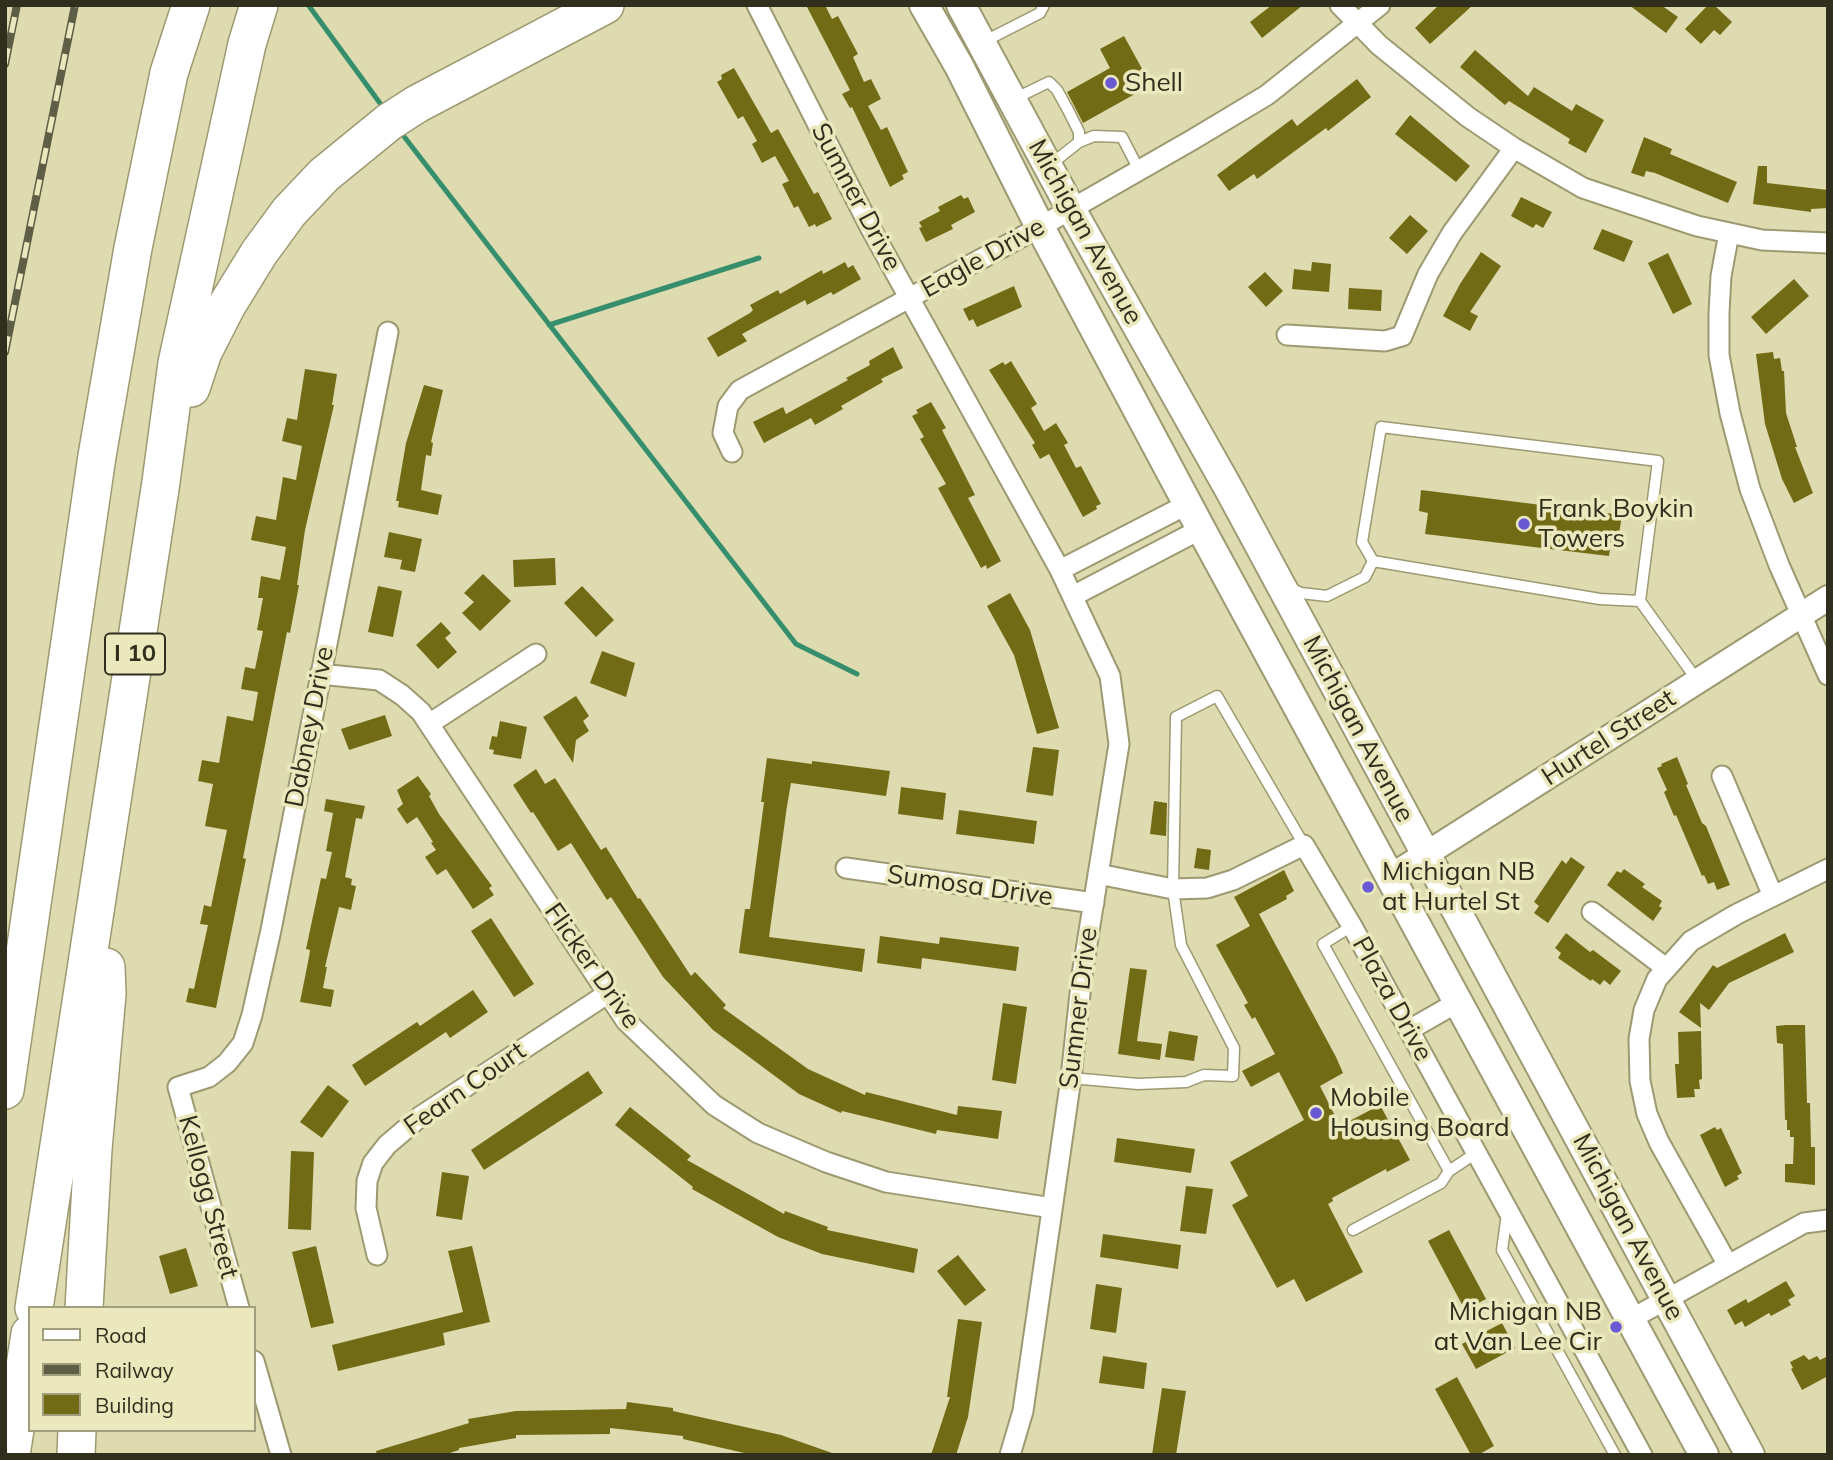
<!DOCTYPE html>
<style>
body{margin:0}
#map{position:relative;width:1833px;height:1460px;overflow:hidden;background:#dedbb0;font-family:Mulish,sans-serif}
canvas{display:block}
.frame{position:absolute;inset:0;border:7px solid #302f1e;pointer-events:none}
.legend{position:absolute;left:28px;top:1306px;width:228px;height:126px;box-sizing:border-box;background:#ebe8bd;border:2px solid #a09e7d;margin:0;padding:9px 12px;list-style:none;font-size:21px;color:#302f1e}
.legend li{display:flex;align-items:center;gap:14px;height:35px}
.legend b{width:35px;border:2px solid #a09e7d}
</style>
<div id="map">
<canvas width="1833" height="1460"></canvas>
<div class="frame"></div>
<ul class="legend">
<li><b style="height:9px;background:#fff"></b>Road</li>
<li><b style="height:9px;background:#5e5d45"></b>Railway</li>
<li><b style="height:19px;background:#726b15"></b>Building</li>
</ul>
</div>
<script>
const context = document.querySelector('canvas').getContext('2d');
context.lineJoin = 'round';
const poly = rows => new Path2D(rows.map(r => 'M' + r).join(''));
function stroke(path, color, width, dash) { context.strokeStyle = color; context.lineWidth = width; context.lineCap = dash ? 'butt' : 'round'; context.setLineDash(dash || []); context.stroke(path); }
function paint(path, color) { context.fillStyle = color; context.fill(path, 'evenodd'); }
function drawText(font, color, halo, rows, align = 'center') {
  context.font = font + ' Mulish,sans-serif'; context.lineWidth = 7; context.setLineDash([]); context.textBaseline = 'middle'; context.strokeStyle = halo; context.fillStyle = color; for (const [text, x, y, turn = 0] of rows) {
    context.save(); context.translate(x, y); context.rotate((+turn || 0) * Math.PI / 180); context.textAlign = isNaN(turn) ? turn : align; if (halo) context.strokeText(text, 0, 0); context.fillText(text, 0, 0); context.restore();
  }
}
const stream = poly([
 [309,6,385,110],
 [399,130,796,644,857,674],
 [549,325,759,258]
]);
const building = poly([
 [806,5,825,5,832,19,838,16,858,54,853,57,864,82,871,79,881,99,868,106,881,130,887,127,908,172,902,175,904,179,890,187,852,107,850,108,842,94,850,90],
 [1272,5,1303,5,1262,38,1250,22],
 [1439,5,1473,5,1430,44,1415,28],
 [1629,5,1661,5,1678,17,1666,33],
 [1708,5,1714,5,1732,22,1720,35,1714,30,1701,44,1685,29],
 [1124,36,1151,85,1083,123,1067,92,1110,68,1100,49],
 [1475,50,1528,96,1534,87,1572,111,1576,104,1604,120,1586,153,1568,143,1570,139,1509,101,1505,105,1460,67],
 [734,68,771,133,778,129,814,194,818,192,832,219,816,227,815,224,809,227,798,206,794,208,782,184,789,181,775,156,762,163,752,144,757,141,743,116,738,119,717,82,722,79,721,75],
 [1357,79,1371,97,1328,131,1326,128,1257,179,1254,174,1229,191,1217,175,1292,119,1297,126],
 [1410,115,1470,166,1456,182,1395,134],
 [1644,137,1672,149,1670,154,1737,182,1728,203,1655,173,1646,171,1644,177,1631,173],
 [1758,166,1767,166,1767,183,1828,190,1828,208,1811,209,1811,212,1753,204],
 [961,195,964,199,968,197,975,212,951,225,953,229,926,242,919,228,922,227,919,222,940,211,938,207],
 [1521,197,1552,212,1543,228,1536,224,1533,228,1511,216],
 [1410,215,1428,231,1407,254,1389,238],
 [1602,229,1633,241,1624,262,1593,249],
 [1481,252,1501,266,1470,312,1478,316,1470,331,1443,316,1460,284],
 [1668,253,1692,304,1673,314,1648,263],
 [845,262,848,268,853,265,861,279,833,295,831,292,807,305,805,300,742,334,747,341,718,357,707,338,750,313,753,310,750,305,778,290,780,294,822,270,823,274],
 [1312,262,1331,264,1329,292,1292,289,1294,269,1311,271],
 [1265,272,1283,291,1266,307,1248,287],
 [1794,279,1809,296,1766,334,1751,317],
 [1014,286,1022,307,977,327,973,319,969,321,963,309],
 [1349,288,1382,290,1381,311,1348,309],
 [893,347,903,368,881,379,883,382,841,406,843,409,815,425,811,418,764,443,753,422,783,407,786,414,848,380,846,378,870,365,869,361],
 [1773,352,1774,359,1780,358,1782,371,1784,371,1786,413,1797,447,1795,447,1813,493,1794,503,1782,479,1765,424,1756,354],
 [1011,361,1037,404,1031,408,1044,431,1056,423,1068,443,1064,445,1076,468,1081,466,1101,504,1096,506,1097,509,1083,517,1049,454,1040,459,1032,445,1035,443,989,370,1003,362,1005,365],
 [305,369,337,374,332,405,334,405,305,530,297,585,299,585,290,633,287,632,257,786,243,858,246,859,216,1008,186,1002,189,988,194,989,208,925,200,924,204,905,211,907,227,830,205,826,213,784,198,781,202,760,219,763,227,716,253,721,258,692,241,689,245,667,255,669,263,631,257,630,263,598,258,598,261,576,280,580,286,547,251,540,256,516,276,520,283,477,296,480,302,446,282,441,287,418,297,420],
 [424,385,443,390,431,442,433,443,431,456,426,455,421,490,442,495,438,515,398,507,399,501,396,501,406,443],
 [931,402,946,428,942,430,975,495,968,498,1001,561,987,569,986,565,981,568,938,488,946,484,920,439,924,437,912,416,918,413,916,410],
 [1421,490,1622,515,1619,534,1612,533,1609,556,1425,534,1428,513,1419,511],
 [389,532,422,539,415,572,400,569,402,560,384,557],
 [555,558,556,585,514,587,513,560],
 [483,574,511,601,480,631,462,613,474,602,464,593],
 [378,586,402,591,393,637,368,632],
 [582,586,614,620,596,637,564,603],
 [1010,593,1030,630,1059,728,1037,734,1014,655,987,606],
 [441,622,451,633,445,638,457,652,438,669,416,645],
 [602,651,635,663,626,697,590,683],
 [576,696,589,716,583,721,589,731,576,740,573,763,543,717],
 [385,715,392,736,349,750,341,729],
 [500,721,527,727,521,759,493,754,494,750,489,749,492,736,497,737],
 [1033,747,1059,750,1053,796,1026,792],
 [1677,757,1688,784,1686,785,1702,823,1706,826,1730,885,1717,890,1714,882,1708,884,1704,875,1702,876,1676,815,1674,816,1664,792,1667,790,1657,768,1662,766,1661,764],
 [767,758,812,764,812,761,890,771,886,796,791,783,787,806,769,937,865,949,862,972,739,953,745,909,750,909,764,802,761,802],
 [536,769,545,784,555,778,601,850,606,847,638,899,640,898,691,976,695,972,726,1005,723,1008,808,1069,865,1095,866,1092,957,1115,958,1106,1002,1111,998,1139,937,1130,936,1134,842,1111,841,1113,799,1094,713,1030,663,977,611,897,607,900,571,843,558,851,533,812,531,813,513,785],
 [418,776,431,794,429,796,439,814,492,886,489,888,494,895,473,909,446,869,437,875,425,857,436,850,431,843,433,842,417,817,407,824,397,809,403,804,397,790],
 [901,787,946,793,943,820,898,814],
 [326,799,365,806,362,819,356,818,345,877,352,879,351,885,356,886,351,910,339,907,325,967,327,967,323,988,334,990,331,1007,300,1002,309,957,310,950,306,949,316,902,321,878,326,879,332,852,326,851,333,813,324,811],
 [1154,801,1167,803,1166,836,1150,834],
 [959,810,1037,821,1034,844,956,834],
 [1197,848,1211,850,1209,870,1194,868],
 [1571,857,1585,867,1548,923,1534,913,1539,906,1534,902,1562,860,1566,864],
 [1624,869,1645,884,1642,887,1662,901,1659,906,1662,908,1653,921,1607,885,1617,871,1621,873],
 [1284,870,1294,891,1286,896,1287,899,1259,914,1336,1057,1343,1073,1320,1086,1340,1126,1380,1105,1410,1160,1387,1172,1386,1169,1332,1198,1333,1201,1328,1204,1363,1272,1306,1302,1294,1279,1277,1288,1232,1205,1248,1196,1230,1162,1304,1120,1279,1072,1251,1087,1242,1071,1275,1054,1255,1017,1252,1019,1244,1005,1248,1003,1216,945,1250,926,1234,897],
 [491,918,534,984,514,997,471,931],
 [1566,933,1590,952,1593,950,1621,971,1610,985,1604,980,1600,985,1592,979,1591,981,1558,958,1561,953,1555,948],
 [1785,933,1794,952,1729,983,1709,1010,1700,1003,1701,1028,1679,1012,1713,965,1717,968],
 [880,936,939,944,940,937,1019,947,1016,971,922,958,921,969,877,963],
 [1130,968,1147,970,1137,1041,1162,1044,1160,1060,1118,1054],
 [473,990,488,1012,450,1038,446,1032,365,1086,352,1065,417,1022,420,1026],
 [1003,1003,1027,1007,1016,1084,992,1080],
 [1786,1025,1805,1025,1807,1103,1810,1103,1811,1147,1815,1147,1815,1185,1785,1182,1785,1164,1793,1164,1794,1137,1790,1137,1790,1130,1787,1130,1787,1120,1785,1120,1783,1044,1777,1043,1776,1026],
 [1169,1031,1198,1036,1194,1061,1165,1057],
 [1701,1031,1702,1079,1699,1080,1700,1089,1694,1089,1695,1097,1677,1098,1675,1064,1679,1064,1678,1032],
 [588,1071,603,1093,484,1170,471,1150],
 [328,1085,349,1101,322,1138,300,1122],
 [630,1107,691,1156,687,1160,784,1214,785,1211,828,1227,827,1230,918,1249,914,1273,822,1254,778,1237,692,1189,693,1187,615,1125],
 [1715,1127,1717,1130,1721,1128,1742,1173,1737,1176,1739,1179,1725,1187,1700,1135],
 [1117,1138,1195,1149,1191,1173,1114,1162],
 [291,1151,314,1152,311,1230,288,1229],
 [442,1172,469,1176,462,1220,436,1216],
 [1186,1186,1213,1189,1206,1234,1180,1231],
 [1449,1230,1486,1299,1465,1310,1428,1241],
 [1103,1234,1181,1245,1178,1269,1100,1257],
 [316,1246,334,1323,311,1328,292,1252],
 [472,1246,490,1322,443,1333,445,1345,338,1371,332,1345,463,1312,448,1251],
 [186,1248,198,1286,170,1294,159,1256],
 [958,1255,986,1290,965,1306,937,1271],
 [1786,1281,1795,1296,1788,1300,1791,1305,1771,1316,1769,1313,1745,1327,1742,1321,1735,1325,1727,1310,1746,1299,1748,1303],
 [1096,1284,1122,1288,1116,1333,1090,1329],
 [958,1319,982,1322,968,1417,956,1455,931,1455,950,1397,947,1397],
 [1502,1323,1515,1348,1476,1369,1462,1344],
 [1804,1355,1809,1360,1817,1356,1820,1360,1828,1356,1828,1376,1802,1390,1791,1369,1793,1368,1790,1362],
 [1103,1356,1147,1363,1144,1389,1099,1383],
 [1457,1377,1494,1446,1478,1455,1471,1455,1435,1389],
 [1162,1388,1186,1391,1176,1455,1152,1455],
 [627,1402,673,1408,673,1411,781,1435,832,1453,831,1455,753,1455,683,1439,683,1436,610,1428,610,1434,516,1435,516,1438,459,1448,459,1450,444,1455,377,1455,376,1451,469,1423,468,1419,516,1411,626,1409]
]);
const service = poly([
 [985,41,1040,13,1044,5],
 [1016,98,1049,82,1057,90,1068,110,1079,132,1079,142,1050,165],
 [1079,142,1094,136,1122,137,1139,170],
 [1373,561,1600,599,1640,601],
 [1290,588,1301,593,1327,596,1365,577,1373,561,1362,542,1381,427,1658,461,1640,601,1697,680],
 [1352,926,1323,944,1449,1171],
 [1071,1078,1138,1084,1186,1082,1204,1075,1233,1076,1234,1048,1181,945,1173,889,1176,717,1217,696,1304,845],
 [1507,1214,1502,1250,1615,1455],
 [1353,1230,1441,1183,1449,1171,1476,1153]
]);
const minor = poly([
 [757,5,870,227,1060,570,1110,676,1119,744,1082,975,1071,1078,1023,1411,1010,1455],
 [1340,5,1379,45,1468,117,1514,148,1583,188,1697,226,1762,240,1828,243],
 [1729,233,1721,276,1719,313,1719,355,1730,413,1750,489,1779,565,1828,675],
 [1287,335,1385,341,1402,336,1428,274,1452,233,1514,148],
 [732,452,723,433,728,406,740,390,1040,227,1192,140,1267,95,1380,5],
 [1060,570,1188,504],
 [1073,596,1201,529],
 [320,674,379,680,402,695,421,712,626,1021,714,1105,758,1133,826,1162,886,1182,1052,1208],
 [429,724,536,654],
 [1722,776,1773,896],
 [846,868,1094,903],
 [1098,874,1173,889,1207,888,1233,880,1304,845,1352,926,1642,1455],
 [1592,912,1666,968],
 [1409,1030,1458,1002],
 [377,1255,366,1208,367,1181,373,1163,387,1145,421,1116,607,994],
 [1728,1265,1659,1142,1647,1114,1640,1081,1639,1039,1644,1010,1657,979,1691,941,1737,914,1828,869],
 [239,1308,178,1087,209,1077,227,1063,243,1043,252,1015,271,930,388,332],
 [1631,1319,1804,1223,1828,1220],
 [254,1361,281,1455]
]);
const tertiary = poly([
 [1390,877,1828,598]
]);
const secondary = poly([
 [924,5,959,66,1040,227,1201,529,1704,1455],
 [961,5,1071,209,1230,491,1750,1455]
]);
const motorway = poly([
 [191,388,203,352,227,305,259,253,289,212,324,175,389,122,417,104,605,5],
 [5,1090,97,456,133,248,169,73,191,5],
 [34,1308,161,482,177,363,247,44,259,5],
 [84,1308,93,1149,107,994,106,967],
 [11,1455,30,1334],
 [76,1455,77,1430]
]);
const rail = poly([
 [5,64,17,5],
 [5,352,75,5]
]);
const markers = [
 [1111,83,7,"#695ad4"],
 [1524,524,7,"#695ad4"],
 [1368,887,7,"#695ad4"],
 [1316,1113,7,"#695ad4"],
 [1616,1327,7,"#695ad4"]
];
const shields = [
 [135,654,60]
];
const shieldNames = [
 ["I 10",135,654]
];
const poiNames = [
 ["Shell",1125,83],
 ["Frank Boykin",1538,509],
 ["Towers",1538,539],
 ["Michigan NB",1382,872],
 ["at Hurtel St",1382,902],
 ["Mobile",1330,1098],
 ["Housing Board",1330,1128],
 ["Michigan NB",1602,1312,"right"],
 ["at Van Lee Cir",1602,1342,"right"]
];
const streetNames = [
 ["Sumner Drive",856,197,62],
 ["Michigan Avenue",1085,232,61],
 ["Eagle Drive",983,258,-29],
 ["Dabney Drive",310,727,-79],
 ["Michigan Avenue",1358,729,62],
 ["Hurtel Street",1609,738,-33],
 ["Sumosa Drive",970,886,8],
 ["Flicker Drive",592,966,55],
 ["Plaza Drive",1392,999,61],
 ["Sumner Drive",1079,1008,-83],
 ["Fearn Court",465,1089,-35],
 ["Kellogg Street",208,1197,75],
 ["Michigan Avenue",1628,1227,62]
];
stroke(stream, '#368f6c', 5);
paint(building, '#726b15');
stroke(service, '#9d9971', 13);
stroke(minor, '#9d9971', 23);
stroke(tertiary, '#9d9971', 28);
stroke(secondary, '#9d9971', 32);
stroke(motorway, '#9d9971', 40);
stroke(service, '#fff', 10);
stroke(minor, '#fff', 19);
stroke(tertiary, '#fff', 24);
stroke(secondary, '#fff', 28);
stroke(motorway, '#fff', 37);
stroke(rail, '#5e5d45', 8);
stroke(rail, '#ebe8bd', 5, [16]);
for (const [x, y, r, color] of markers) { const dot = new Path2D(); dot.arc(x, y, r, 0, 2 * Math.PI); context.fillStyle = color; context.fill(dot); stroke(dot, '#ebe8bd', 2.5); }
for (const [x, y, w] of shields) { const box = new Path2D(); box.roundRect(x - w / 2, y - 20.5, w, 41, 5); context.fillStyle = '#ebe8bd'; context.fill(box); stroke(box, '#302f1e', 2); }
drawText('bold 24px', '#302f1e', null, shieldNames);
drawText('26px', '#302f1e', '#ebe8bd', poiNames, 'left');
drawText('26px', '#302f1e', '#ebe8bd', streetNames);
</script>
